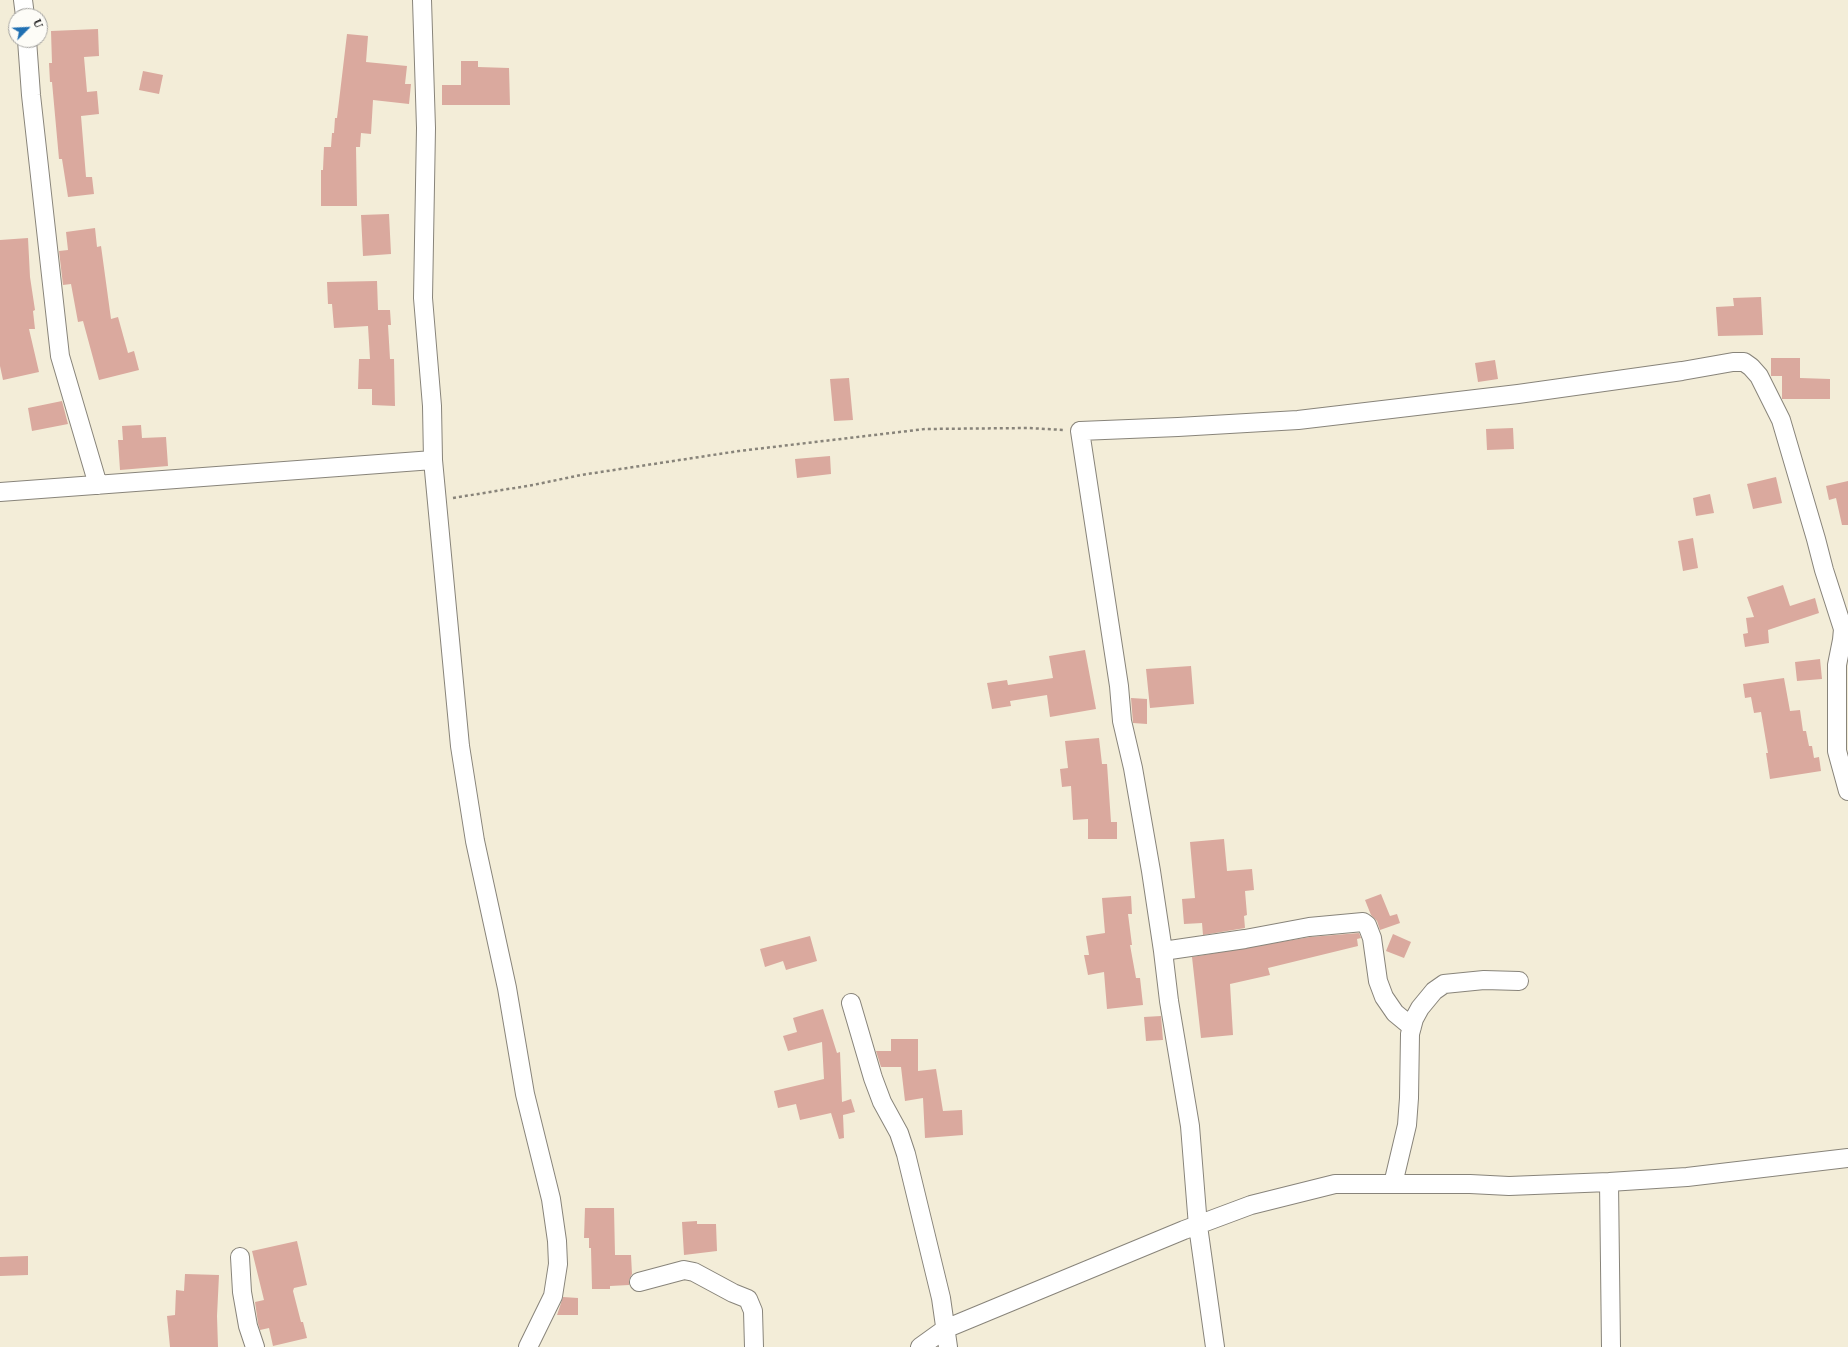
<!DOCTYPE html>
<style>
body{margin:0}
#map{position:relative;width:1848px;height:1347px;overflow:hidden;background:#f3edd8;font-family:"EB Garamond",serif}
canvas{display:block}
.north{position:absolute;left:8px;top:8px;width:40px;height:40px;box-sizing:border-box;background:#fdfcf7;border:1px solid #a3a29f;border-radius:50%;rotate:66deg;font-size:11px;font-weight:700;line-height:16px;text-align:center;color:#1c1c1c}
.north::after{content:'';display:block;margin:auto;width:14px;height:18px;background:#1f6fb2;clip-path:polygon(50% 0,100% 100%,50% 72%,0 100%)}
</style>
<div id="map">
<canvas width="1848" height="1347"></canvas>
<div class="north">U</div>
</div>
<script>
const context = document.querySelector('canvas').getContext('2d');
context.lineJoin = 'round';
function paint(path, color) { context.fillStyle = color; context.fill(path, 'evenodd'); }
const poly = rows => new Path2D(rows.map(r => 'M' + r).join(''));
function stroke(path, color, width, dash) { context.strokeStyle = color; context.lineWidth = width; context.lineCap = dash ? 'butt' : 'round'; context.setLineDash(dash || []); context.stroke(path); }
const building = poly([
 [98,29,99,56,84,57,87,92,97,91,99,114,81,116,86,177,92,177,94,194,68,197,62,159,59,159,52,82,50,82,49,63,52,63,51,31],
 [347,34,368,36,366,62,407,66,405,84,411,84,409,104,373,100,371,134,361,133,360,147,356,147,357,206,321,206,321,170,323,170,324,147,331,147,332,133,334,133,335,118,337,118],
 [461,61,478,61,478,67,509,68,510,105,442,105,442,85,461,85],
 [143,71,163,75,159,94,139,90],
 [389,214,391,254,363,256,361,215],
 [95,228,97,247,101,246,111,319,118,317,128,353,134,351,139,370,99,380,83,321,78,322,71,284,63,285,59,251,68,250,66,232],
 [28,238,30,277,35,310,33,311,35,329,29,329,39,372,3,380,0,366,0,240],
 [377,281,378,310,390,310,391,325,388,325,390,359,394,359,395,406,372,405,372,389,358,389,359,359,370,359,368,326,334,328,332,304,328,304,327,282],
 [1761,297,1763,335,1718,336,1716,307,1734,306,1733,298],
 [1771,358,1800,358,1800,378,1830,379,1830,399,1782,399,1782,376,1771,376],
 [1495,360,1498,379,1478,382,1475,363],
 [849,378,853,420,834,421,830,379],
 [62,401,68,424,32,431,28,408],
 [141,425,142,438,166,437,168,466,120,470,118,440,123,440,122,426],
 [1513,428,1514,449,1487,450,1486,429],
 [830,456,831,474,797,478,795,459],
 [1776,477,1782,503,1753,509,1747,484],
 [1848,481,1848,525,1842,525,1836,498,1829,500,1826,486],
 [1710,494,1714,513,1696,516,1693,498],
 [1693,538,1698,568,1683,571,1678,541],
 [1783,585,1790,606,1815,598,1819,613,1768,630,1769,643,1745,647,1743,634,1748,633,1746,618,1754,617,1747,597],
 [1085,650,1096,709,1050,717,1047,695,1010,701,1011,706,992,709,987,683,1007,680,1008,685,1053,678,1049,656],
 [1820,659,1822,679,1797,681,1795,662],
 [1191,666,1194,704,1150,708,1146,669],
 [1784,678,1790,711,1800,710,1803,731,1806,731,1809,746,1812,746,1814,758,1819,757,1821,771,1770,779,1766,753,1768,753,1761,712,1754,713,1751,697,1745,698,1743,684],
 [1131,698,1147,699,1147,724,1133,723],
 [1099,738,1102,764,1107,764,1111,822,1117,822,1117,839,1088,839,1088,819,1073,820,1071,786,1062,787,1060,769,1068,768,1065,741],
 [1224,839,1227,871,1252,869,1254,890,1245,891,1247,915,1244,916,1245,928,1203,935,1202,923,1184,924,1182,899,1195,898,1190,842],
 [1381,894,1390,916,1397,914,1400,923,1380,930,1377,921,1371,915,1365,900],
 [1131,896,1132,914,1128,914,1132,945,1130,945,1136,978,1140,978,1143,1005,1107,1009,1104,972,1088,975,1084,955,1089,955,1086,936,1105,933,1102,898],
 [1359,933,1361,938,1357,939,1358,946,1268,968,1270,975,1230,984,1233,1035,1201,1038,1192,957,1310,937],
 [1393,934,1411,942,1404,958,1386,951],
 [810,936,817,961,786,970,783,961,765,967,760,949],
 [823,1009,837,1053,840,1052,842,1102,851,1099,855,1112,843,1115,844,1138,839,1139,831,1113,800,1120,796,1104,778,1108,774,1091,824,1079,822,1042,788,1051,783,1036,797,1032,793,1018],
 [1161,1016,1163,1040,1146,1041,1144,1017],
 [891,1039,918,1039,918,1071,936,1069,943,1111,962,1110,963,1135,925,1138,923,1098,905,1101,901,1067,881,1067,876,1051,891,1051],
 [585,1208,614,1208,615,1255,631,1255,632,1274,629,1280,629,1285,610,1286,610,1289,592,1289,591,1248,589,1248,589,1238,584,1238],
 [697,1221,697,1224,716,1224,717,1251,684,1255,682,1222],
 [297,1241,307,1285,294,1288,293,1291,301,1322,303,1322,307,1338,273,1346,269,1328,260,1330,258,1323,255,1302,264,1300,252,1251],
 [28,1256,28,1275,0,1276,0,1257],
 [185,1274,219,1275,217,1316,218,1347,170,1347,167,1316,175,1315,176,1290,184,1291],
 [563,1297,578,1298,578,1315,557,1315]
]);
const path = poly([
 [453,498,533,485,581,475,739,451,925,429,1028,428,1064,430]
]);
const street = poly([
 [23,0,25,16],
 [422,0,426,128,423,298,432,406,433,460,460,746,475,841,507,988,525,1094,551,1199,557,1241,558,1264,553,1296,528,1347],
 [27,40,31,95,60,356,98,485],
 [0,492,433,460],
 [1163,951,1245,939,1309,927,1363,922,1367,925,1372,938,1378,981,1384,997,1395,1013,1412,1027],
 [851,1003,873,1078,882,1102,899,1133,906,1154,941,1298,948,1347],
 [1609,1182,1611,1347],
 [1393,1184,1407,1125,1409,1098,1410,1034,1414,1019,1420,1008,1434,991,1444,984,1484,980,1519,981],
 [240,1257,242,1292,248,1326,255,1347],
 [639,1282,684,1270,694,1272,733,1293,748,1299,753,1311,754,1347],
 [920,1347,945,1329,1184,1230,1251,1205,1335,1184,1470,1184,1509,1186,1609,1182,1687,1177,1848,1158],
 [1215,1347,1198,1226,1190,1126,1169,1001,1163,951,1151,871,1133,768,1122,721,1119,686,1080,431,1178,427,1298,420,1518,394,1682,371,1733,362,1744,362,1751,367,1759,376,1781,420,1816,539,1824,570,1843,629,1842,640,1837,665,1837,751,1848,791]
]);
paint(building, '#daa99e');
stroke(street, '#88847a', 20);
stroke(path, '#88847a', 2.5, [3, 3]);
stroke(street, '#fff', 18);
</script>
